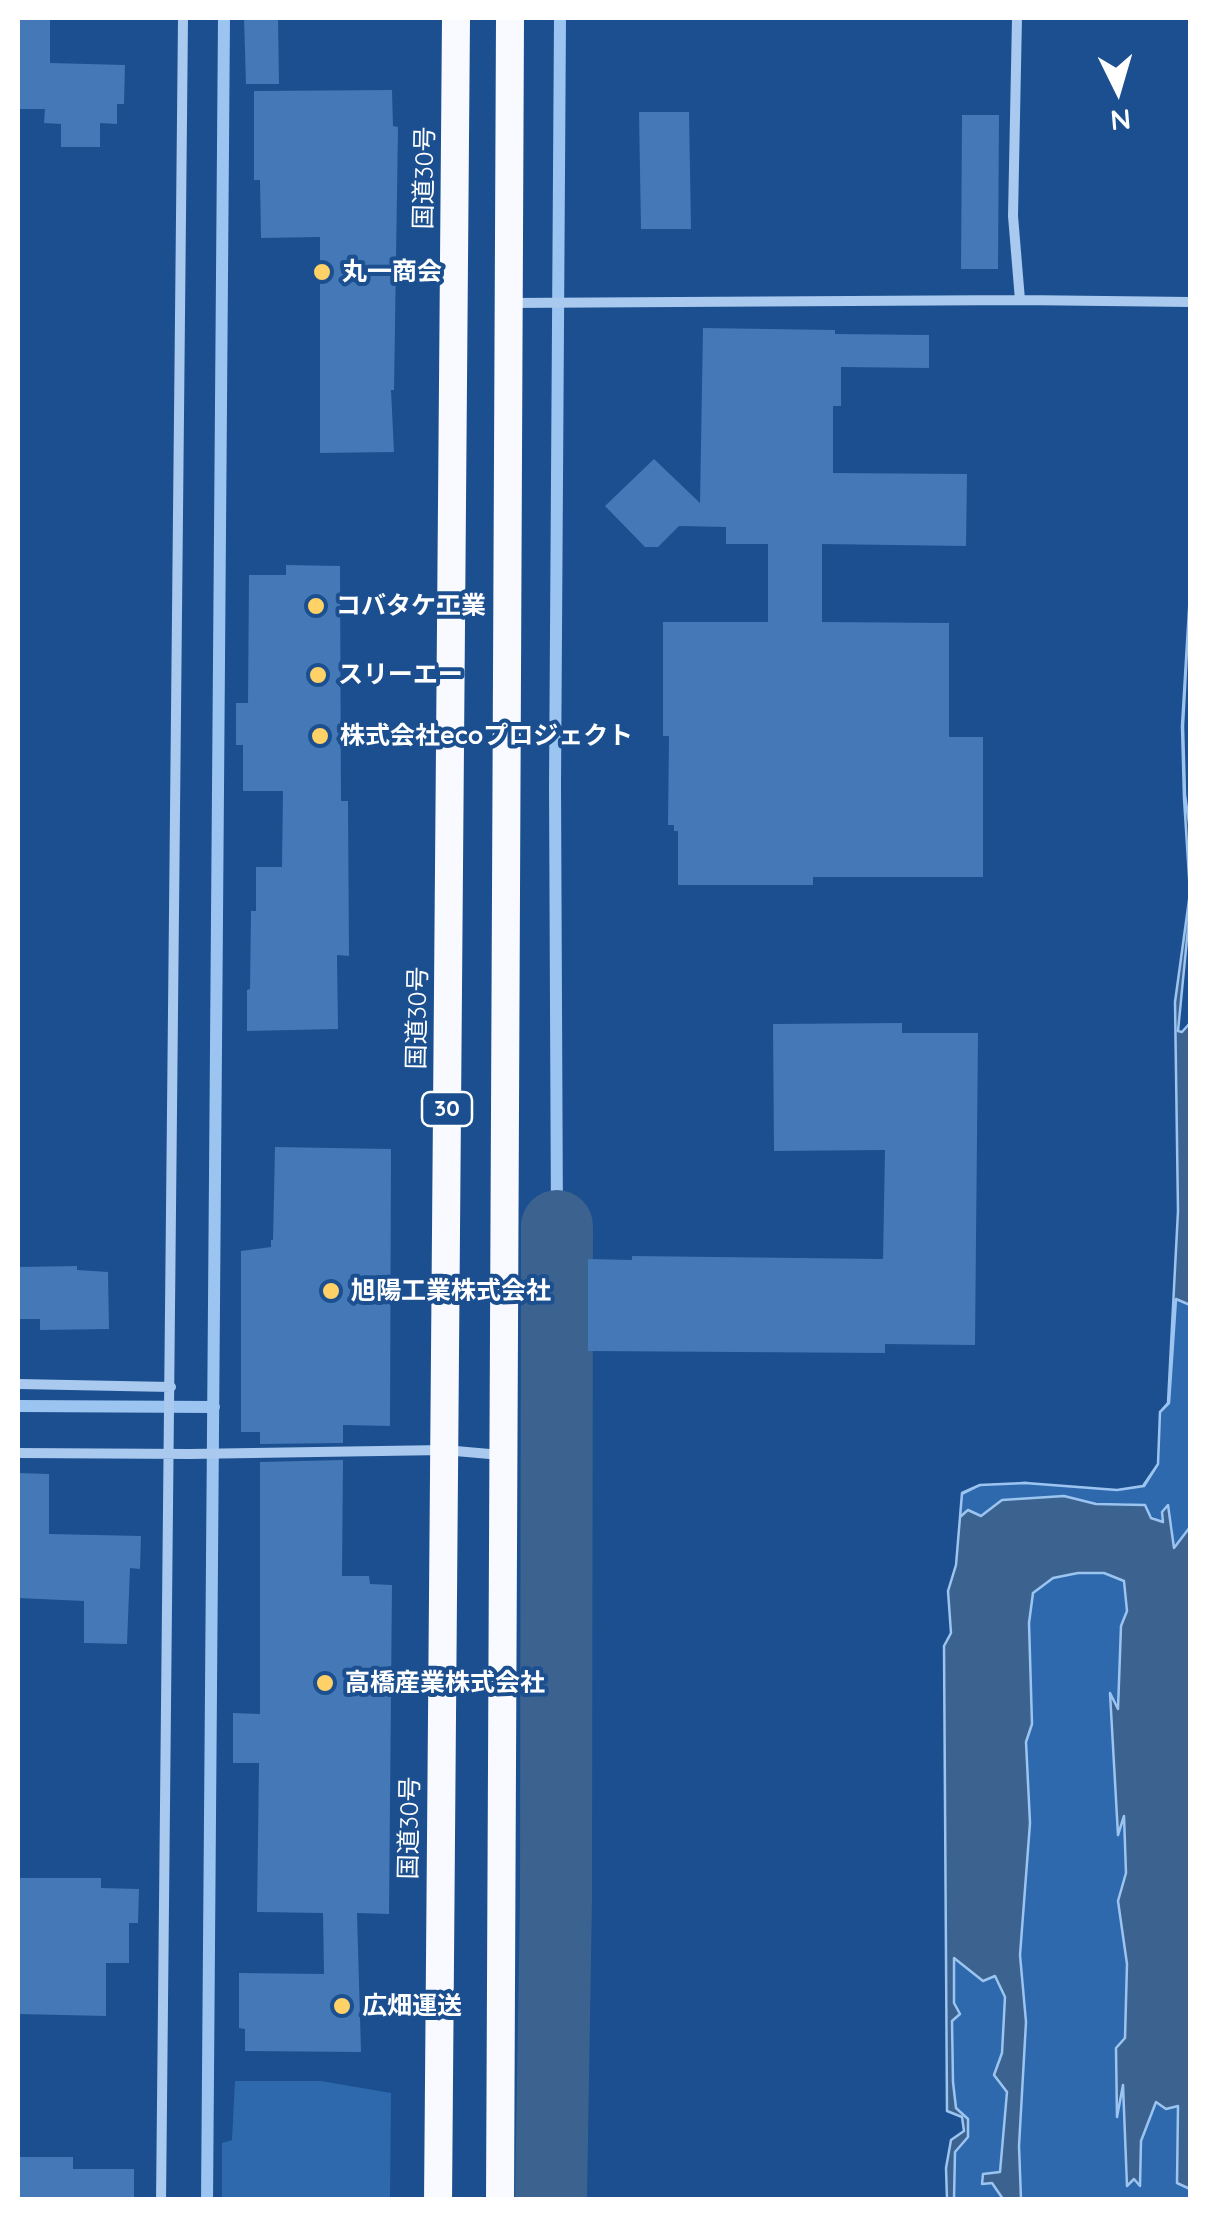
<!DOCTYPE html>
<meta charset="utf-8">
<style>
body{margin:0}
#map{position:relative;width:1208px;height:2217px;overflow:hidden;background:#1b4f8f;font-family:Quicksand,sans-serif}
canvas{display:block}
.frame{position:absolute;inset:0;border:20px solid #fff;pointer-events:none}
.north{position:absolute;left:1068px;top:40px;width:100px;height:100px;-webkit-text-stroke:8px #1b4f8f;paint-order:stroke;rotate:175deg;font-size:28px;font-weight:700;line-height:40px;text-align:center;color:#fff}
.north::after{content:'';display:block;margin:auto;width:35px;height:45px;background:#fff;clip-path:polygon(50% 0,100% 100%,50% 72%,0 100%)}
</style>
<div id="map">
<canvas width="1208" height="2217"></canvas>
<div class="frame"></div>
<div class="north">N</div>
</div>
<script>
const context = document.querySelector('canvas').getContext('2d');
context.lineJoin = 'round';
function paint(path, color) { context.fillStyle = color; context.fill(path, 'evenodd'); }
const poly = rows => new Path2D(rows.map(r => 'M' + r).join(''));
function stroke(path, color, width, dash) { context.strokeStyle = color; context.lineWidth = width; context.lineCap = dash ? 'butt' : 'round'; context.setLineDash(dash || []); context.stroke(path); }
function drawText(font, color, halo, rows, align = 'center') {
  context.font = font + ' Quicksand,"Noto Sans JP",sans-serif'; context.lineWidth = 8; context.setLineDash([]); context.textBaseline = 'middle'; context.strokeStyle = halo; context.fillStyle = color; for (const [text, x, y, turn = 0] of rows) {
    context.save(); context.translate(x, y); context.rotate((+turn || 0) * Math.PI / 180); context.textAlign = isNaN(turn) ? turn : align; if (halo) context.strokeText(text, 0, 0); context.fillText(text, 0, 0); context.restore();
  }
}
const green = poly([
 [1176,1298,1190,1305,1190,1527,1173,1549,1173,1527,1127,1503,1096,1504,1064,1496,1002,1500,980,1516,960,1519,962,1494,980,1485,1026,1483,1117,1490,1144,1486,1158,1464,1160,1412,1169,1403],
 [1078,1573,1104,1573,1125,1581,1127,1611,1121,1626,1118,1712,1126,1873,1118,1901,1127,1964,1125,2039,1116,2048,1117,2108,1123,2078,1128,2185,1134,2179,1140,2184,1141,2141,1155,2102,1178,2106,1177,2183,1190,2189,1190,2199,1021,2200,1019,2146,1026,2022,1020,1955,1030,1823,1026,1742,1032,1724,1029,1624,1033,1593,1053,1578],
 [954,1957,995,1976,1005,1997,1002,2053,994,2075,1007,2092,1000,2172,983,2183,992,2183,1003,2199,954,2199,955,2151,968,2136,968,2119,956,2108,953,2082,952,2021,960,2014,954,2003],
 [235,2081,321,2081,391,2093,390,2199,222,2199,222,2143,232,2140]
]);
const water = poly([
 [1190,593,1183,726,1185,795,1190,830,1190,908,1178,1031,1182,1032,1190,1023,1190,1305,1176,1299,1169,1403,1160,1412,1158,1464,1144,1486,1117,1490,1026,1483,980,1485,962,1494,960,1517,968,1510,981,1516,1002,1500,1064,1496,1096,1504,1145,1505,1151,1518,1163,1522,1162,1512,1168,1505,1174,1548,1190,1527,1190,2189,1177,2183,1178,2106,1166,2109,1156,2102,1141,2141,1140,2186,1134,2179,1127,2186,1123,2085,1117,2117,1116,2048,1125,2038,1127,1964,1118,1901,1126,1873,1124,1816,1118,1835,1110,1693,1118,1709,1121,1626,1127,1611,1124,1581,1104,1573,1078,1573,1053,1578,1033,1593,1029,1623,1032,1724,1026,1742,1030,1823,1020,1955,1026,2022,1019,2146,1021,2199,1003,2199,992,2183,982,2184,983,2174,1000,2172,1007,2092,994,2075,1002,2053,1005,1997,995,1976,983,1981,954,1958,954,2003,960,2014,952,2021,953,2082,956,2108,968,2119,968,2137,955,2152,954,2199,947,2199,946,2168,951,2140,964,2131,962,2117,947,2111,944,1646,951,1633,948,1591,956,1565,962,1493,980,1485,1025,1483,1117,1490,1143,1486,1158,1464,1160,1412,1168,1403,1178,1211,1175,1002,1190,893,1184,798,1182,726,1190,593]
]);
const stream = poly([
 [557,1226,555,785,560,18],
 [18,1406,214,1407],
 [207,2200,224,18]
]);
const river = poly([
 [551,2200,556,1897,557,1226]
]);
const building = poly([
 [18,18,50,18,50,63,125,65,124,104,117,104,117,124,100,123,100,147,61,147,61,124,44,123,45,109,18,109],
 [244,18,278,18,279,84,246,84],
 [392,90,393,126,398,127,394,390,391,390,394,452,320,453,320,237,261,238,260,180,254,180,254,91],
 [639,112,689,112,691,229,641,229],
 [962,115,999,115,998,269,961,269],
 [703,328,835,330,835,334,929,335,929,368,841,367,841,406,833,406,833,473,967,474,966,546,822,544,822,622,949,623,949,737,983,737,983,877,813,877,813,885,678,885,678,831,674,831,674,825,668,825,669,736,663,736,663,622,768,622,768,544,726,544,726,527,679,526,658,547,645,547,605,506,654,459,700,503],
 [286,565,340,566,341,801,348,801,349,956,337,955,338,1029,247,1031,247,990,250,989,251,911,256,911,256,867,282,867,283,791,243,791,243,745,236,745,236,703,248,703,249,575,286,575],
 [902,1023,902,1033,978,1033,975,1345,885,1344,885,1353,588,1351,588,1259,632,1260,632,1256,883,1259,885,1150,774,1151,773,1024],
 [275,1147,391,1149,390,1426,343,1425,343,1443,260,1444,260,1432,241,1432,241,1251,271,1247,271,1240,273,1240],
 [77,1266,77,1270,108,1272,109,1329,40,1330,40,1319,18,1319,18,1267],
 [343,1460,342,1576,369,1576,370,1584,392,1585,389,1914,357,1913,361,2052,245,2051,245,2029,239,2028,239,1973,324,1974,323,1913,257,1912,259,1763,233,1763,233,1713,260,1714,260,1462],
 [18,1473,49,1474,49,1534,141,1536,140,1569,130,1568,127,1644,84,1643,84,1601,18,1598],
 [18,1878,101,1878,101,1888,139,1889,138,1923,129,1923,129,1963,106,1963,106,2016,18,2014],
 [18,2157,73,2157,73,2169,134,2169,134,2200,18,2200]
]);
const minor = poly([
 [1017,18,1013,216,1020,300,1190,302],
 [509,303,1020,300],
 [18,1384,171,1387],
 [18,1453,190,1454,444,1450,501,1455],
 [161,2200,183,18]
]);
const trunk = poly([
 [438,2200,456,18],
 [500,2200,510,18]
]);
const markers = [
 [322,272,10,"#ffd166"],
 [316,606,10,"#ffd166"],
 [318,675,10,"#ffd166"],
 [320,736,10,"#ffd166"],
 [331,1291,10,"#ffd166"],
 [325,1683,10,"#ffd166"],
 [342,2006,10,"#ffd166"]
];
const shields = [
 [447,1109,50]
];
const shieldNames = [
 ["30",447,1109]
];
const streetNames = [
 ["国道30号",425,178,-89],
 ["国道30号",418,1018,-89],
 ["国道30号",410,1828,-89]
];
const poiNames = [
 ["丸一商会",342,272],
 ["コバタケ工業",336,606],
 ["スリーエー",338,675],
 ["株式会社ecoプロジェクト",340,736],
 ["旭陽工業株式会社",351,1291],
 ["高橋産業株式会社",345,1683],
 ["広畑運送",362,2006]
];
paint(green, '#2e69ad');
paint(water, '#3c6290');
stroke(water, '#9cc4f0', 2.5);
stroke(stream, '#9cc4f0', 12);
stroke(river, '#3c6290', 72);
paint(building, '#4478b7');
stroke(minor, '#a9c9ee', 10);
stroke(trunk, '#f8faff', 28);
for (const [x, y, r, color] of markers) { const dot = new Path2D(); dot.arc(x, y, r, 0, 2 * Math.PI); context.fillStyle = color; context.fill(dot); stroke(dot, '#1b4f8f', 4); }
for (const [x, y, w] of shields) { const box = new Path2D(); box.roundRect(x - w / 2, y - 17, w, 34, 8); context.fillStyle = '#1b4f8f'; context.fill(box); stroke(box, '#fff', 2.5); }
drawText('bold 22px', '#fff', null, shieldNames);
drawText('25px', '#fff', '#1b4f8f', streetNames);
drawText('bold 25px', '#fff', '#1b4f8f', poiNames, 'left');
</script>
